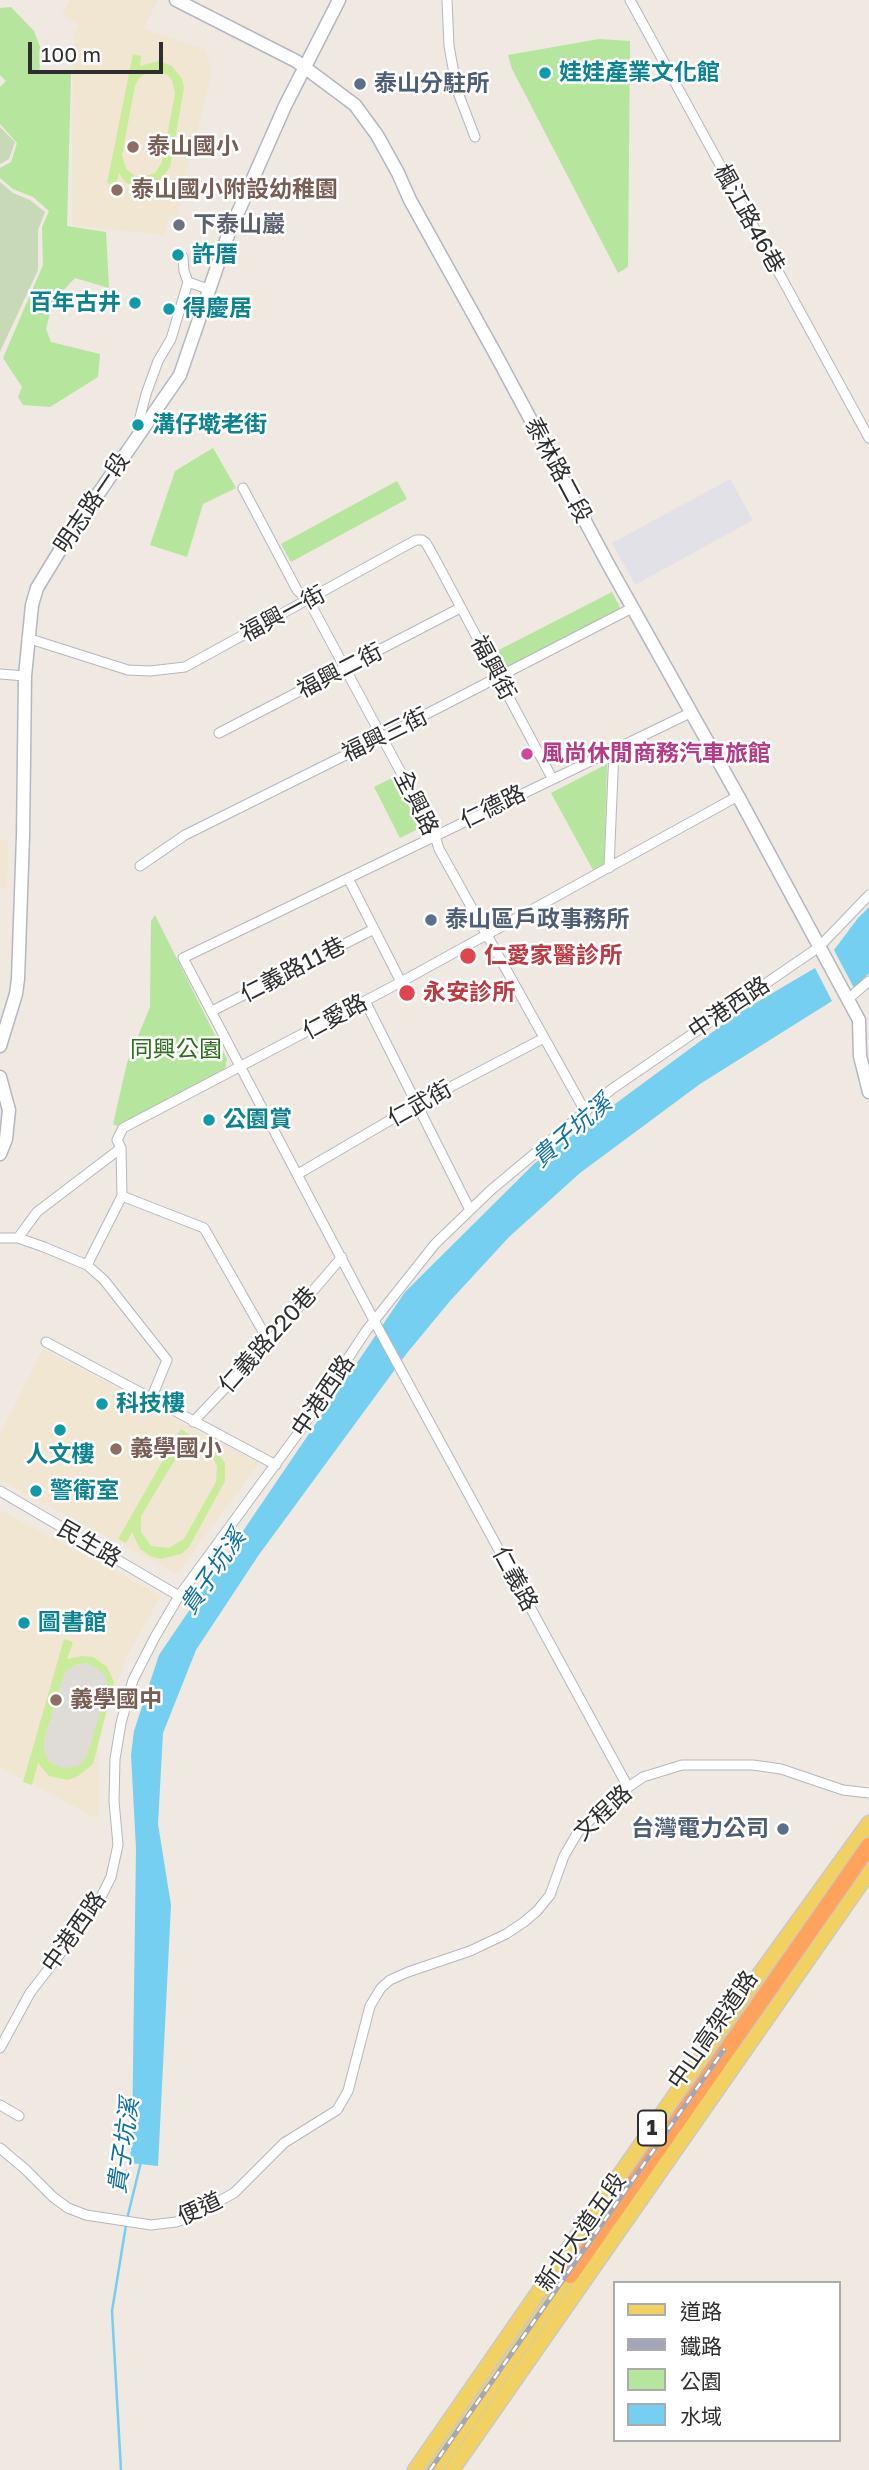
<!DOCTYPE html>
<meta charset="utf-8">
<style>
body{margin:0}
#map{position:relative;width:869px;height:2470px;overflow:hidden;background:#efe9e1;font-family:"Golos Text","Noto Sans TC",sans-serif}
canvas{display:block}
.legend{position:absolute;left:613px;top:2281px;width:228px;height:161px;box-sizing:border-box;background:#fff;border:2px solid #ababab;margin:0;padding:9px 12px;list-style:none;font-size:21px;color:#2e2e2e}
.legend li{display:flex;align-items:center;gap:14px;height:35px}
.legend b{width:35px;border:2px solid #ababab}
.scale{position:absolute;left:28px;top:42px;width:135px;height:32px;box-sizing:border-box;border:4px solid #2e2e2e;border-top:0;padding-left:9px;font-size:21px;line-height:24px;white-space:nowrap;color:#2e2e2e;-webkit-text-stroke:5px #fff;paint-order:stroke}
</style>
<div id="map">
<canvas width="869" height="2470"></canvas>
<ul class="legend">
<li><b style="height:9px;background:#f2d163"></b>道路</li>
<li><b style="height:9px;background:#a3a6b8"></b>鐵路</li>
<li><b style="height:19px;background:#b6e59e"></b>公園</li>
<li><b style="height:19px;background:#75cff0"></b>水域</li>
</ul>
<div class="scale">100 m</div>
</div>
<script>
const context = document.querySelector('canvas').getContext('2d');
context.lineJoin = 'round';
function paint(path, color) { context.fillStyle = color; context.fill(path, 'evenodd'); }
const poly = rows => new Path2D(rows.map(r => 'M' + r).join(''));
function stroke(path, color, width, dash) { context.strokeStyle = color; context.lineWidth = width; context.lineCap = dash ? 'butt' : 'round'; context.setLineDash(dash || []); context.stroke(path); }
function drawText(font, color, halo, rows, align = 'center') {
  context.font = font + ' "Golos Text","Noto Sans TC",sans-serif'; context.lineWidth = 5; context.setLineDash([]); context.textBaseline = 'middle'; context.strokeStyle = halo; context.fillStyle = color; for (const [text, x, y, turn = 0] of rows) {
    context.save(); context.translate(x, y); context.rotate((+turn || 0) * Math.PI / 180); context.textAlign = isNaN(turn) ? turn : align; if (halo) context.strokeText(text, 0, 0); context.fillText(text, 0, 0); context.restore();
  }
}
const industrial = poly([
 [730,479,753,520,635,585,612,543]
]);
const education = poly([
 [70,0,158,0,143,29,206,50,210,66,210,78,177,217,169,216,165,235,72,225,73,36,79,25,62,15],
 [0,839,8,840,7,887,0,888],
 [43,1349,259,1463,177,1574,0,1480,0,1435],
 [0,1510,161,1596,125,1659,98,1740,98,1819,0,1767]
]);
const green = poly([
 [11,7,34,31,42,52,39,72,68,70,71,73,67,226,106,232,109,288,75,278,59,295,50,313,46,329,51,342,100,354,98,377,50,407,23,405,18,397,22,387,3,358,43,265,42,227,49,211,33,197,13,189,0,178,0,168,11,162,17,143,0,124,0,87,6,81,0,75,0,8],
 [599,39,630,41,628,267,618,273,512,69,508,55],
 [213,448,236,488,203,504,187,557,150,545,175,471],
 [397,481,407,499,291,562,281,544],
 [612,592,621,609,502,670,493,653],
 [607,764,604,864,593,870,551,793],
 [394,777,420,828,400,838,374,787],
 [155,915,227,1059,225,1070,119,1127,113,1124,127,1063,150,1007,151,921]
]);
const cemetery = poly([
 [0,127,15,142,9,159,0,164],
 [0,182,13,193,30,200,45,212,38,230,38,270,0,352]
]);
const pitch = poly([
 [133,54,141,56,140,66,158,61,172,66,182,79,184,88,170,167,159,181,142,187,126,183,119,173,116,185,107,183],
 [149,71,156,71,168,75,172,81,175,93,162,162,155,173,142,177,135,176,126,169,122,155,135,86,138,79],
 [181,1429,189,1434,185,1443,199,1442,208,1445,220,1456,225,1463,225,1481,189,1547,181,1554,161,1559,150,1556,140,1549,132,1532,126,1543,118,1539],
 [192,1450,200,1451,213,1458,217,1466,216,1482,184,1539,169,1548,151,1546,141,1532,141,1516,174,1461,179,1455],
 [64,1639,73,1642,67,1659,82,1656,93,1657,107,1667,114,1682,93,1764,78,1776,68,1780,49,1776,38,1763,32,1785,23,1782],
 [86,1663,98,1669,45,1753,44,1741,65,1672,75,1665]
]);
const plaza = poly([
 [86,1663,98,1669,106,1677,107,1689,87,1756,78,1766,63,1768,50,1763,45,1753,44,1741,65,1672,75,1665]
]);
const water = poly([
 [869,907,869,973,854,988,834,950,858,918],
 [815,968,832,1001,700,1084,580,1173,509,1237,450,1301,407,1353,258,1556,196,1650,163,1733,158,1824,171,1905,158,2166,130,2163,132,2138,136,1848,131,1755,134,1731,159,1655,405,1292,535,1163,737,1014]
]);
const stream = poly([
 [121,2470,112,2311,127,2219,141,2162]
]);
const street = poly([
 [447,0,449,46,457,90,475,137],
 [630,0,869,438],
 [188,282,208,289],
 [139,433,138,425,146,394,158,361,171,339,188,282,184,271,183,257],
 [243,488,297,590,309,601,435,836,439,849,585,1111,585,1120],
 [27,638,128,670,150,671,185,667,416,540,422,540,426,543,434,557,552,778],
 [0,674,25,676],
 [219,733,460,608],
 [140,866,185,835,382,737,632,608],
 [609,868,614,749],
 [348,878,401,982],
 [848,999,869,981],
 [365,1001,470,1210],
 [212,1011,374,929],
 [298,1174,416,1105,544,1038],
 [122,1196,204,1228,269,1342],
 [0,1238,18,1238,44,1247,87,1265,104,1280,167,1360,151,1399],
 [18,1238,37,1212,121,1148],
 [87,1265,122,1196,121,1148,117,1140,123,1128,401,982,738,796],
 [46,1342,276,1465],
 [193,1422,269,1342,342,1257],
 [0,1491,179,1596],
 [628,1787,377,1326,183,958,690,713],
 [0,2048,30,1993,83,1924,97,1905,111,1877,118,1845,114,1801,115,1759,121,1723,133,1680,155,1637,179,1596,302,1428,366,1331,435,1244,491,1190,612,1089,819,947,869,895],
 [0,2105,19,2116],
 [0,2148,25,2169,53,2197,68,2208,86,2215,151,2225,176,2222,190,2217,234,2193,284,2143,337,2110,348,2091,370,2006,381,1988,390,1980,408,1972,470,1951,506,1934,524,1922,537,1911,550,1895,564,1856,578,1832,614,1797,643,1777,682,1765,753,1765,781,1769,843,1790,869,1793]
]);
const secondary = poly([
 [176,0,296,61,355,105,377,135,398,173,410,200,496,355,608,564,738,796,859,1020,860,1056,869,1092],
 [0,1046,16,994,18,979,23,836,25,676,32,605,37,588,65,542,180,375,228,235,285,106,339,0],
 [0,1077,9,1110,6,1139,0,1154]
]);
const primary = poly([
 [415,2470,743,1997,869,1823],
 [434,2470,570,2275],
 [452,2470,869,1872]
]);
const highway = poly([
 [570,2275,731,2044]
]);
const rail = poly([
 [430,2470,869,1842]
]);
const highwayBridge = poly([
 [731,2044,869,1846]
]);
const markers = [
 [545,73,7,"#0f9aa8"],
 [360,84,7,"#5c6f8a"],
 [133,147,7,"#8d6e63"],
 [117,190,7,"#8d6e63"],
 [179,225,7,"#6b7280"],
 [178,255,7,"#0f9aa8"],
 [135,303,7,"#0f9aa8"],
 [169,309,7,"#0f9aa8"],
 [138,425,7,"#0f9aa8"],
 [527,754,7,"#d1479c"],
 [431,920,7,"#5c6f8a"],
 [468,956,9,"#e0444e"],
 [407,993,9,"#e0444e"],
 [209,1120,7,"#0f9aa8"],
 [102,1404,7,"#0f9aa8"],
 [60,1430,7,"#0f9aa8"],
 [116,1449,7,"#8d6e63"],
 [36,1491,7,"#0f9aa8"],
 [24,1623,7,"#0f9aa8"],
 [56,1700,7,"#8d6e63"],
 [783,1829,7,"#5c6f8a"]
];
const shields = [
 [652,2128,28]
];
const shieldNames = [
 ["1",652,2128]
];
const cultureNames = [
 ["娃娃產業文化館",559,73],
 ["許厝",192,255],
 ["百年古井",121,303,"right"],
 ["得慶居",183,309],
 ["溝仔墘老街",152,425],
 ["公園賞",223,1120],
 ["科技樓",116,1404],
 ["人文樓",60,1455,"center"],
 ["警衛室",50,1491],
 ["圖書館",38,1623]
];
const serviceNames = [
 ["泰山分駐所",374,84],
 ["泰山區戶政事務所",445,920],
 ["台灣電力公司",769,1829,"right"]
];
const educationNames = [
 ["泰山國小",147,147],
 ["泰山國小附設幼稚園",131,190],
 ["義學國小",130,1449],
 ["義學國中",70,1700]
];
const streetNames = [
 ["楓江路46巷",749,219,61],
 ["泰林路二段",558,470,62],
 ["明志路一段",92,503,-56],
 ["福興一街",283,614,-28],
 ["福興街",493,668,62],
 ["福興二街",340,671,-27],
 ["福興三街",385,735,-26],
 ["全興路",416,803,63],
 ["仁德路",493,807,-26],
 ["仁義路11巷",293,970,-27],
 ["中港西路",729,1008,-34],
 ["仁愛路",335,1017,-28],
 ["仁武街",420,1104,-29],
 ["仁義路220巷",268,1340,-48],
 ["中港西路",323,1396,-56],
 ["民生路",89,1544,30],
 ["仁義路",515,1579,62],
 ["文程路",603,1813,-43],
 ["中港西路",74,1932,-55],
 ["中山高架道路",713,2030,-55],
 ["便道",200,2209,-25],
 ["新北大道五段",581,2232,-55]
];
const worshipNames = [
 ["下泰山巖",193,225]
];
const hotelNames = [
 ["風尚休閒商務汽車旅館",541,754]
];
const healthNames = [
 ["仁愛家醫診所",484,956],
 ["永安診所",423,993]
];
const parkNames = [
 ["同興公園",176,1050]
];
const waterNames = [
 ["貴子坑溪",572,1131,-41],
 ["貴子坑溪",213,1572,-56],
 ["貴子坑溪",124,2146,-82]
];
paint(industrial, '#e3e1e8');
paint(education, '#f0e6d1');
paint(green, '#b6e59e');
paint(cemetery, '#c8d9b8');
paint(pitch, '#c9ec9a');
paint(plaza, '#dfdcd8');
paint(water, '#75cff0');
stroke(stream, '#75cff0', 2.5);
stroke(street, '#b4b7c1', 11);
stroke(secondary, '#b4b7c1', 15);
stroke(primary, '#c9c9c9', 17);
stroke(highway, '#c9c9c9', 18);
stroke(street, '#fff', 9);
stroke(secondary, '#fff', 12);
stroke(primary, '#f2d163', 14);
stroke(highway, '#ffa35c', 16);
stroke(rail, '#a3a6b8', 5);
stroke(rail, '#fff', 2.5, [8]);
stroke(highwayBridge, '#c9c9c9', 18, []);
stroke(highwayBridge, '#ffa35c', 16);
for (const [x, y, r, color] of markers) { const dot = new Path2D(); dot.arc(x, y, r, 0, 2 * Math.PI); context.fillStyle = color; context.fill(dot); stroke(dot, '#fff', 2.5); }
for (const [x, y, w] of shields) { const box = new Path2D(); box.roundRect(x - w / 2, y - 17.5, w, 35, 5); context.fillStyle = '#fff'; context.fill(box); stroke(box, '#2e2e2e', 2); }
drawText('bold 21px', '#2e2e2e', null, shieldNames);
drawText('bold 23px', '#0d838f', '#fff', cultureNames, 'left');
drawText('bold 23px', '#4e5e75', '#fff', serviceNames, 'left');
drawText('bold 23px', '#785e54', '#fff', educationNames, 'left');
drawText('23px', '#2e2e2e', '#fff', streetNames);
drawText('bold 23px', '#5b616d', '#fff', worshipNames, 'left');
drawText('bold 23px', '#b23c85', '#fff', hotelNames, 'left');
drawText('bold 23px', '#be3a42', '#fff', healthNames, 'left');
drawText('23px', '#2c6e1b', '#fff', parkNames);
drawText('italic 24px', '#0d6fa3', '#fff', waterNames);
</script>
